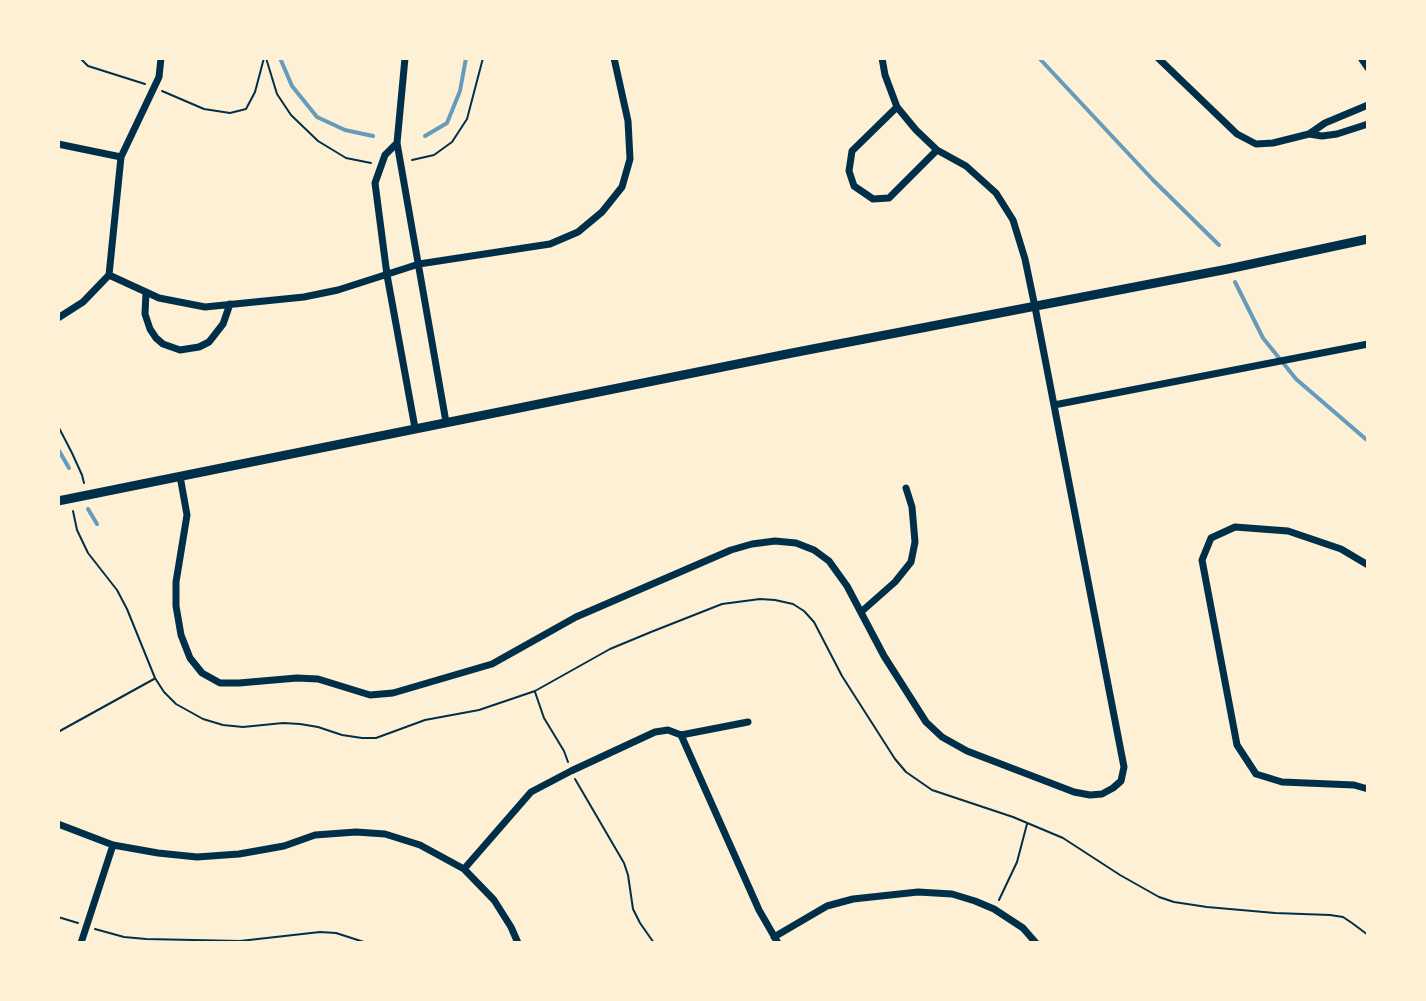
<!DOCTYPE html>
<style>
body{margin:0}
#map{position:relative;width:1426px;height:1001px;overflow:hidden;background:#fdf0d5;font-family:Barlow,sans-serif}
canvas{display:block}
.frame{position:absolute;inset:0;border:60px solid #fdf0d5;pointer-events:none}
</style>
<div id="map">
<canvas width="1426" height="1001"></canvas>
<div class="frame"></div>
</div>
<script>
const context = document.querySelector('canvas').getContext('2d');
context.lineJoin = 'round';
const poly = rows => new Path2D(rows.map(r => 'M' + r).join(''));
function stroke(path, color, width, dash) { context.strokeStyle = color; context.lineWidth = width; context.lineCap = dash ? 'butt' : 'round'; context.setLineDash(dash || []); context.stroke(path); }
const stream = poly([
 [280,58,292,86,317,117,345,130,373,136],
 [1039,58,1153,180,1219,245],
 [425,136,447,123,460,91,466,58],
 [1235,282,1263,338,1296,379,1368,441],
 [58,449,69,468],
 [88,509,97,524]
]);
const path = poly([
 [80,58,88,66,145,84],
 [266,58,277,94,291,115,318,141,346,158,371,163],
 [162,91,204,109,230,113,246,109,255,92,264,58],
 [412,160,434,155,452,142,467,119,483,58],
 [58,426,72,453,82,475,84,483],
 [73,511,77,530,88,553,117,590,127,609,155,678,164,692,176,704,203,719,223,725,243,727,283,723,300,724,318,727,342,735,362,738,376,738,425,720,479,710,535,691,610,649,651,632,722,604,760,599,775,600,793,604,804,611,814,622,842,676,895,759,906,772,932,790,1013,817,1063,838,1120,875,1159,897,1174,902,1207,907,1275,913,1330,915,1343,917,1352,923,1368,935],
 [535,692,544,718,564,751,568,762],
 [58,732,154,679],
 [575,779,624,863,628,875,633,909,640,923,654,943],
 [999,900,1017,862,1027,824],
 [58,917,78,923],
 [95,929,124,937,146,939,240,941,320,932,336,933,367,943]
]);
const minor = poly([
 [405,58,397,143,446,422],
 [1158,58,1237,134,1256,144,1273,143,1309,134,1322,136,1337,134,1368,124],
 [1361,58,1368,68],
 [897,107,852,151,849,171,854,186,873,199,889,198,937,150],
 [1309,134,1325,123,1368,105],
 [397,143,385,155,375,183,387,275,415,428],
 [58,144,121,157],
 [109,275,159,298,205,307,304,297,338,290,419,264,550,244,578,232,602,212,622,187,630,159,628,121,614,58],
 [109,275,121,157,159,77,161,58],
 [146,292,145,314,150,329,156,338,163,344,180,350,199,347,209,342,223,324,230,304],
 [58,318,83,302,109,275],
 [1054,405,1368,344],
 [180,476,187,515,176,582,176,606,181,635,190,658,202,673,220,683,239,683,297,678,318,679,370,695,393,693,492,664,576,617,731,550,752,544,775,541,796,543,814,550,829,561,847,586,884,656,926,722,942,737,967,751,1074,792,1090,795,1102,794,1113,788,1121,781,1124,767,1035,307,1025,259,1013,220,996,193,966,166,937,150,916,130,897,107,885,75,882,58],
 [1368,565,1341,549,1288,531,1235,527,1211,538,1202,560,1237,745,1256,774,1282,782,1354,785,1368,789],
 [861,612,895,582,911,562,915,542,912,507,906,488],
 [681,735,759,910,778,943],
 [58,824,113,845,158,853,197,857,239,854,284,846,315,835,356,832,385,834,420,845,464,869,494,900,511,927,518,943],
 [464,869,531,792,571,771,655,732,668,730,681,735,748,722],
 [774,937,827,906,853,899,918,892,952,894,975,901,994,909,1023,928,1036,943],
 [81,943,113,845]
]);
const tertiary = poly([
 [58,501,792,353,1228,269,1368,239]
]);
stroke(stream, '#669bbc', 4);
stroke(path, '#003049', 2);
stroke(minor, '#003049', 7);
stroke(tertiary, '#003049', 9);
</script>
